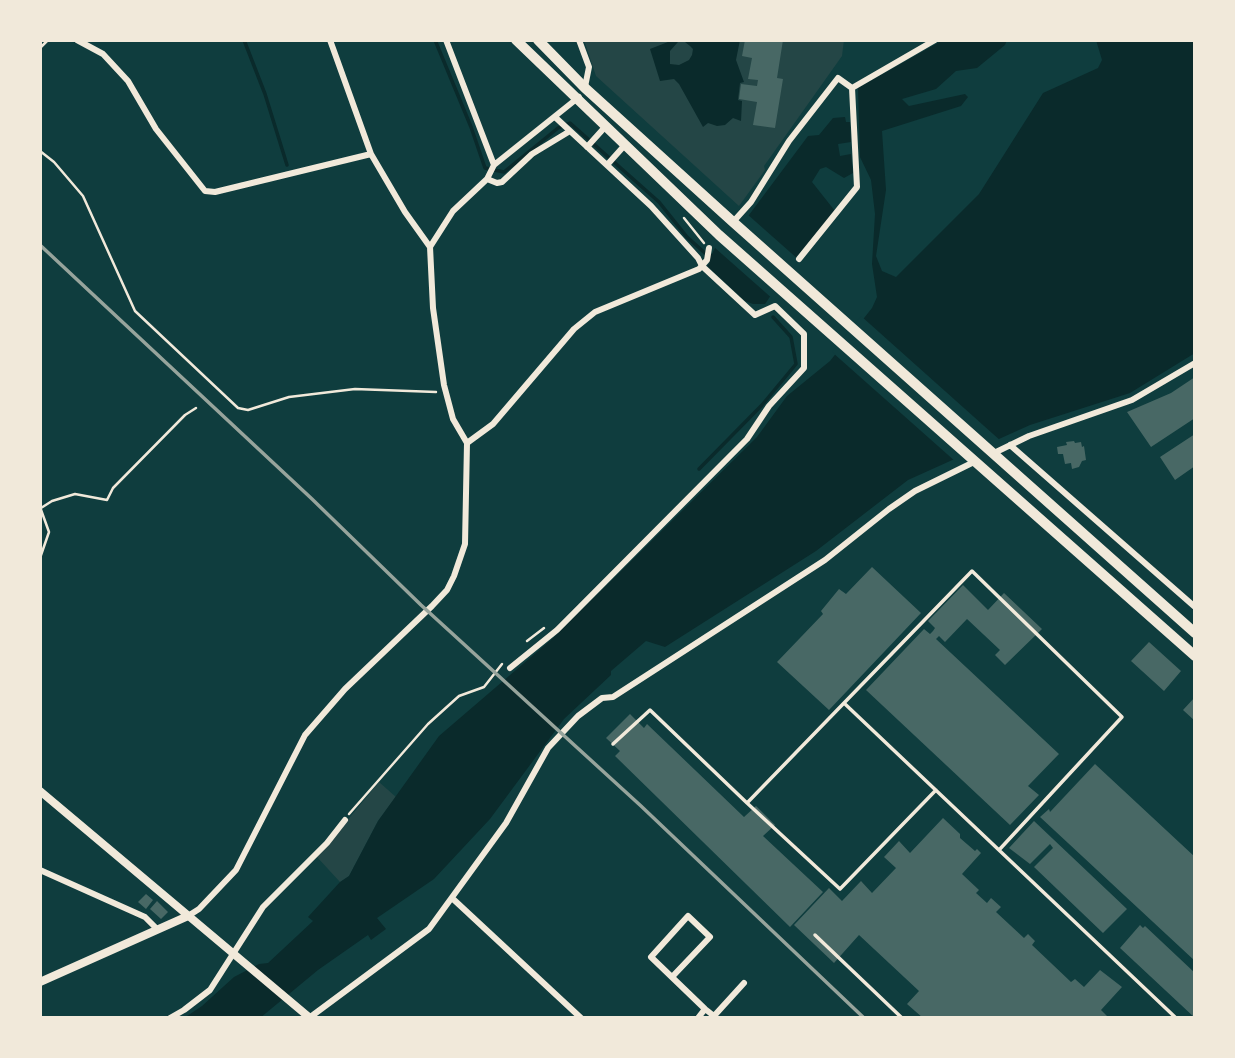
<!DOCTYPE html>
<style>
body{margin:0}
#map{position:relative;width:1235px;height:1058px;overflow:hidden;background:#0f3d3e;font-family:"PT Sans",sans-serif}
canvas{display:block}
.frame{position:absolute;inset:0;border:42px solid #f1e9da;pointer-events:none}
</style>
<div id="map">
<canvas width="1235" height="1058"></canvas>
<div class="frame"></div>
</div>
<script>
const context = document.querySelector('canvas').getContext('2d');
context.lineJoin = 'round';
function paint(path, color) { context.fillStyle = color; context.fill(path, 'evenodd'); }
const poly = rows => new Path2D(rows.map(r => 'M' + r).join(''));
function stroke(path, color, width, dash) { context.strokeStyle = color; context.lineWidth = width; context.lineCap = dash ? 'butt' : 'round'; context.setLineDash(dash || []); context.stroke(path); }
const green = poly([
 [584,40,844,40,842,56,764,166,765,170,739,206,596,76],
 [379,782,396,797,378,821,349,876,340,882,317,857]
]);
const water = poly([
 [673,40,740,40,736,60,744,82,740,83,738,100,742,101,741,121,733,118,725,125,717,126,708,123,703,127,679,84,674,79,660,81,650,49],
 [678,42,685,42,690,46,693,49,692,55,689,60,679,65,670,64,670,51],
 [943,40,1007,40,1005,45,977,68,956,71,936,89,902,99,909,106,965,94,968,97,961,106,882,131,886,190,876,256,882,271,896,277,979,194,1043,93,1098,68,1102,60,1096,40,1195,40,1195,353,1130,393,1030,425,908,480,816,551,665,647,646,641,611,671,611,675,564,719,490,819,434,879,377,918,386,929,371,940,368,935,318,970,260,1018,184,1018,202,1006,234,977,259,964,268,963,313,921,308,917,340,882,349,876,378,821,439,736,552,639,757,437,787,396,830,361,872,308,877,297,872,264,875,214,871,180,860,157,858,88],
 [845,117,846,122,850,122,851,142,838,144,840,156,851,154,853,173,844,178,826,167,820,169,812,182,835,211,796,258,765,304,753,304,745,301,707,266,710,263,704,257,707,251,712,254,715,248,749,215,808,136,819,135,833,118]
]);
const pier = poly([
 [747,214,799,260,774,300,714,247],
 [861,316,1002,442,956,462,832,352]
]);
const stream = poly([
 [244,40,265,94,287,165],
 [435,40,471,127,485,168,504,172,558,128,570,123,659,202,687,237,706,254],
 [699,469,762,405,796,364,791,337,773,317]
]);
const building = poly([
 [745,40,783,40,777,78,783,79,775,128,753,125,757,102,739,99,741,84,757,86,758,80,748,79,752,58,742,56],
 [1195,377,1195,418,1151,447,1127,412,1171,393],
 [1195,434,1195,466,1175,480,1160,457],
 [1074,441,1075,443,1081,442,1082,447,1084,446,1086,460,1082,461,1079,467,1072,469,1071,463,1065,464,1063,454,1058,454,1057,447,1067,445,1066,442],
 [872,567,921,613,829,710,777,662,823,614,821,611,839,589,846,594],
 [963,585,988,610,1004,593,1042,629,1005,665,995,655,1000,650,967,619,945,642,939,636,936,639,1059,754,1028,786,1039,795,1010,825,866,690,924,629,930,634,933,631,935,628,928,621],
 [1149,642,1181,671,1164,691,1131,661],
 [1195,697,1195,721,1183,710],
 [630,714,644,728,647,724,744,817,756,806,775,825,763,836,823,892,790,927,615,756,620,751,606,738],
 [1095,764,1195,857,1195,961,1040,817,1049,809,1050,812],
 [943,818,960,834,960,838,975,851,977,849,981,853,962,874,979,890,976,893,987,903,991,898,1001,907,996,912,1024,938,1028,934,1035,941,1032,945,1071,982,1075,979,1084,987,1100,970,1122,987,1101,1010,1109,1018,923,1018,907,1004,919,991,859,935,834,963,794,925,829,888,842,901,861,881,872,893,896,868,884,857,899,841,910,853],
 [1034,821,1127,909,1103,933,1034,867,1053,848,1050,844,1030,864,1009,848],
 [146,894,153,900,146,909,138,902],
 [157,901,168,912,161,919,150,909],
 [1140,925,1143,928,1145,926,1195,973,1195,1018,1120,948]
]);
const path = poly([
 [40,48,48,40],
 [40,151,54,162,83,196,135,311,238,408,248,410,289,397,355,389,436,392],
 [684,218,704,243],
 [40,507,49,532,40,558],
 [41,508,52,501,75,494,107,500,113,488,185,415,196,408],
 [527,641,544,628],
 [349,814,428,724,459,696,484,687,502,664]
]);
const service = poly([
 [845,704,1176,1018],
 [613,744,650,710,747,803],
 [936,790,840,889,747,803,972,571,1122,717,999,850],
 [815,935,902,1018]
]);
const minor = poly([
 [77,40,103,54,128,81,156,129,205,191,215,192,371,154],
 [330,40,371,154,405,212,430,247],
 [446,40,494,165],
 [579,40,589,67,585,87],
 [587,147,605,127],
 [607,165,624,146],
 [487,179,497,183,502,182,532,154,570,131],
 [733,222,751,202,789,141,838,78,852,88],
 [799,259,857,187,852,88,935,40],
 [467,443,493,424,574,329,595,312,699,269,707,260,709,248],
 [1010,445,1195,607],
 [992,454,1029,436,1132,400,1195,363],
 [510,668,557,630,747,439,769,406,804,368,804,334,775,306,755,315,702,266,698,258,651,206,555,117],
 [40,870,145,917,157,929],
 [452,898,581,1018],
 [188,916,199,909,236,870,305,735,345,689,432,606,447,590,454,576,465,544,467,443,453,419,444,385,433,308,430,247,453,211,487,179,494,165,579,97],
 [672,977,710,937,688,916,651,957,705,1009,714,1016,744,983],
 [170,1018,184,1010,210,990,263,907,327,843,345,820],
 [309,1018,429,929,506,823,548,748,578,716,602,698,613,697,825,560,889,509,915,491,976,461],
 [698,1018,705,1009]
]);
const tertiary = poly([
 [40,791,310,1018],
 [40,982,188,916]
]);
const primary = poly([
 [516,40,719,235,1195,656],
 [538,40,585,88,733,222,1195,633]
]);
const rail = poly([
 [40,245,312,499,421,605,641,806,864,1018]
]);
paint(green, '#244646');
paint(water, '#0a2a2b');
paint(pier, '#0f3d3e');
stroke(stream, '#0a2a2b', 3.5);
paint(building, '#486865');
stroke(path, '#f1e9da', 2.5);
stroke(service, '#f1e9da', 3.5);
stroke(minor, '#f1e9da', 6);
stroke(tertiary, '#f1e9da', 8);
stroke(primary, '#f1e9da', 10);
stroke(rail, '#97a49c', 3.5);
</script>
